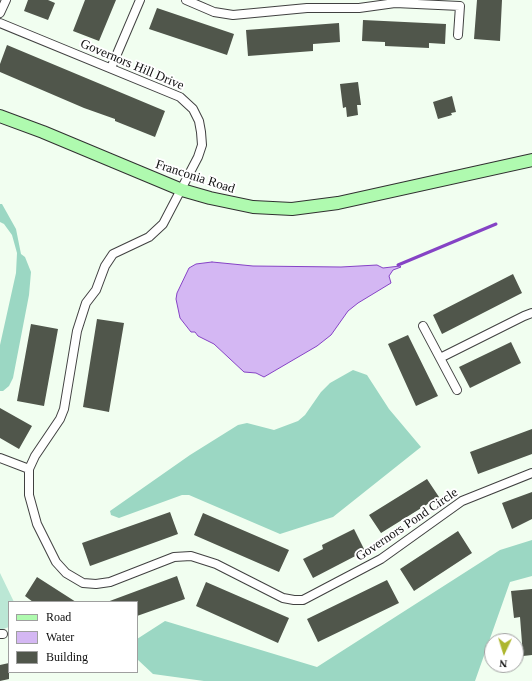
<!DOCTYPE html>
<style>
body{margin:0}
#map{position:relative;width:532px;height:681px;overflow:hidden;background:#f1fef0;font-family:"Times New Roman",serif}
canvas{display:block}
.legend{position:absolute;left:8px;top:601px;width:130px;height:72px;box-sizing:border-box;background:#fff;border:1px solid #9f9f9f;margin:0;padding:5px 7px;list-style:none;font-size:12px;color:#0e0e0e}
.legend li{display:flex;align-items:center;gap:8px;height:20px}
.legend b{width:20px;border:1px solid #9f9f9f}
.north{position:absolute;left:484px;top:633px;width:40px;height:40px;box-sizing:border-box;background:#fff;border:1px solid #9f9f9f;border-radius:50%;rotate:184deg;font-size:11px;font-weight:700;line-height:16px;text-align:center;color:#0e0e0e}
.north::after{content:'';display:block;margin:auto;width:14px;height:18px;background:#adb62e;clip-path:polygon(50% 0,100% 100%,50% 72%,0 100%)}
</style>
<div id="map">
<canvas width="532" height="681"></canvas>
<ul class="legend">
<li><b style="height:5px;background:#affaaf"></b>Road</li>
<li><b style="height:11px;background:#d4b7f3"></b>Water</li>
<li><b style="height:11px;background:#50564b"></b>Building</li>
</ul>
<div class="north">N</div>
</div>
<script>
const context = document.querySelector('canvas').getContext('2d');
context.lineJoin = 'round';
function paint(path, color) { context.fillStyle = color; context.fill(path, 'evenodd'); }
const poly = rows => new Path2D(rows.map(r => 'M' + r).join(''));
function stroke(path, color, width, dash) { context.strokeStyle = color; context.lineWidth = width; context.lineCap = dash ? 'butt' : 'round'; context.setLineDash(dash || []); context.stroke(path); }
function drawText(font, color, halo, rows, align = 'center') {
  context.font = font + ' "Times New Roman",serif'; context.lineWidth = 4; context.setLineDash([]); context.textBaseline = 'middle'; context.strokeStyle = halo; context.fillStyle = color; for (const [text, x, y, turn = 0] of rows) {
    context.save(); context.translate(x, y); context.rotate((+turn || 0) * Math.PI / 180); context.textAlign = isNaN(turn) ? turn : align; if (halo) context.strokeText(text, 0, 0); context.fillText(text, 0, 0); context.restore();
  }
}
const green = poly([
 [0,573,14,602,9,602,9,627,0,630]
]);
const forest = poly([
 [0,204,2,204,16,229,21,254,25,257,31,272,29,295,13,378,9,386,3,391,0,391,0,345,16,273,17,253,12,235,4,224,0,222],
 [353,370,367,375,389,409,421,447,333,517,280,534,189,495,182,495,119,518,111,515,110,511,190,455,238,425,247,423,274,430,298,421,305,415,321,392,330,383],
 [532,540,532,576,510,582,475,681,204,681,153,674,137,659,137,639,165,621,317,667,500,550]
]);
const water = poly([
 [212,262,253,266,341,267,377,265,383,268,400,266,401,267,393,270,389,276,391,283,358,303,348,311,331,335,317,346,264,377,256,373,244,372,214,344,198,336,195,332,191,332,180,318,176,299,177,293,189,268,196,264,212,262]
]);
const stream = poly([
 [398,265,496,224]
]);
const building = poly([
 [28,0,48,0,55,3,48,20,24,11],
 [85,0,116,0,99,41,73,31],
 [477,0,502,0,500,41,474,39],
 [157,8,234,34,227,55,149,29],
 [363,20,446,24,445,44,429,43,429,48,385,46,385,42,362,41],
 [339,23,340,42,313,44,313,51,248,56,246,30],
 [7,45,165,111,155,137,115,121,115,119,84,108,0,72,0,64],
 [358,82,361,105,357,105,358,115,347,117,346,107,343,108,340,84],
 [452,96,456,112,451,113,452,115,438,119,433,102],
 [513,274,522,293,442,334,433,315],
 [97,319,124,323,109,412,83,407],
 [31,324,58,329,44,406,17,401],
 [408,335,438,396,416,406,388,344],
 [511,342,521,363,470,388,459,367],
 [0,408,32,426,19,449,0,438],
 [532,429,532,454,478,474,470,452],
 [427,479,439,497,381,533,369,515],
 [532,492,532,519,512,529,502,503],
 [170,512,178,534,90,566,82,543],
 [203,513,289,550,279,572,194,535],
 [354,529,365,551,313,578,303,559,323,549,322,545],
 [458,531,472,553,414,591,400,569],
 [177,576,185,599,137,616,137,602,107,602],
 [37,577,76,602,33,602,25,596],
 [387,580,399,603,318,642,307,619],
 [206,582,289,618,278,643,196,606],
 [532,589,532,655,523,656,520,617,514,618,511,591],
 [9,663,9,679,0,681,0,665]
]);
const minor = poly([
 [186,0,214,12,233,15,307,8,359,8,395,3,460,6,458,35],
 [0,13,6,0],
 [0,23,180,97,193,109,199,121,201,132,202,145,198,157,163,224,149,237,113,254,105,266,96,290,86,303,77,331,64,409,60,419,35,456,29,469,29,495,37,524,56,562,66,573,83,583,96,584,110,582,174,557,191,556,216,564,283,598,294,600,303,600,381,559,462,501,532,473],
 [111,68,140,0],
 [423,326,457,390],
 [440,358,524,316,532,313],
 [0,458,29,469],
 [0,634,3,634]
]);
const secondary = poly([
 [0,116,43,132,182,190,210,198,253,207,292,209,338,203,532,160]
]);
const streetNames = [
 ["Governors Hill Drive",132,65,23],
 ["Franconia Road",195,177,18],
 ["Governors Pond Circle",407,525,-34]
];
paint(green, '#bbe7d5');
paint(forest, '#9bd7c3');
paint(water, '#d4b7f3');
stroke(water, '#8543c5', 1);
stroke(stream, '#8543c5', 3);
paint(building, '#50564b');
stroke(minor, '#414141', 10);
stroke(secondary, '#303030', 14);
stroke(minor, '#fff', 8);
stroke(secondary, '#affaaf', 12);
drawText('13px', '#0e0e0e', '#fff', streetNames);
</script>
